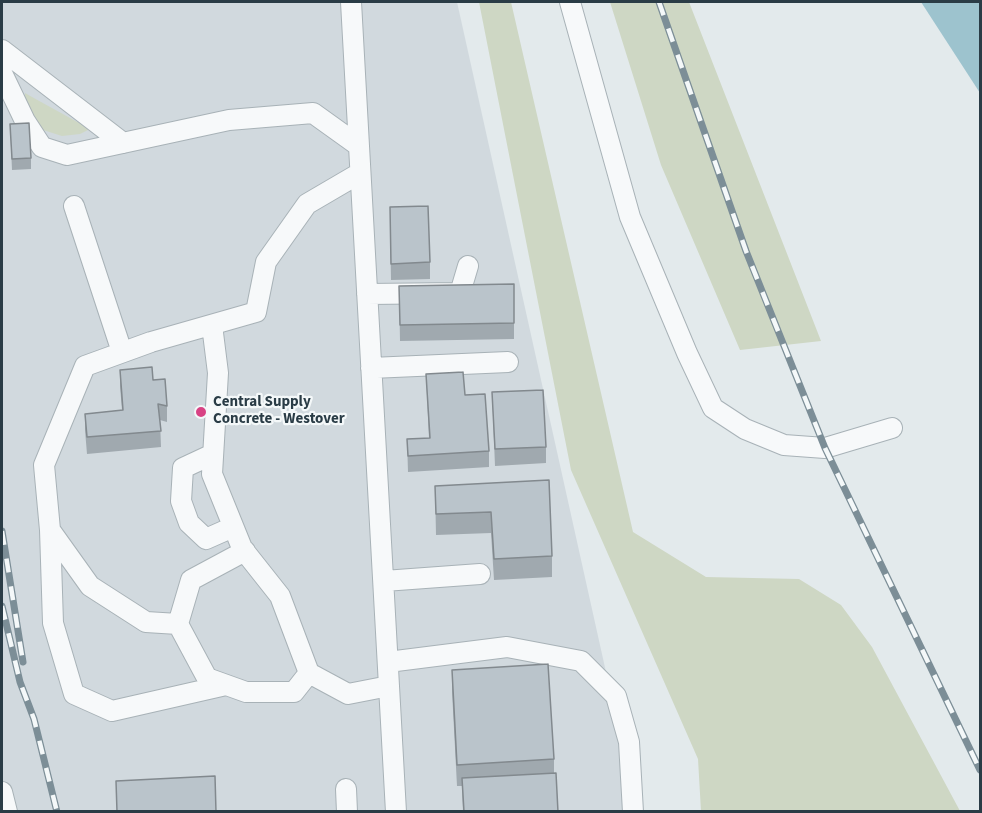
<!DOCTYPE html>
<style>
body{margin:0}
#map{position:relative;width:982px;height:813px;overflow:hidden;background:#e3eaec;font-family:"Source Sans 3",sans-serif}
canvas{display:block}
.frame{position:absolute;inset:0;border:3px solid #2a3c46;pointer-events:none}
</style>
<div id="map">
<canvas width="982" height="813"></canvas>
<div class="frame"></div>
</div>
<script>
const context = document.querySelector('canvas').getContext('2d');
context.lineJoin = 'round';
function paint(path, color) { context.fillStyle = color; context.fill(path, 'evenodd'); }
const poly = rows => new Path2D(rows.map(r => 'M' + r).join(''));
function stroke(path, color, width, dash) { context.strokeStyle = color; context.lineWidth = width; context.lineCap = dash ? 'butt' : 'round'; context.setLineDash(dash || []); context.stroke(path); }
function drawText(font, color, halo, rows, align = 'center') {
  context.font = font + ' "Source Sans 3",sans-serif'; context.lineWidth = 4.5; context.setLineDash([]); context.textBaseline = 'middle'; context.strokeStyle = halo; context.fillStyle = color; for (const [text, x, y, turn = 0] of rows) {
    context.save(); context.translate(x, y); context.rotate((+turn || 0) * Math.PI / 180); context.textAlign = isNaN(turn) ? turn : align; if (halo) context.strokeText(text, 0, 0); context.fillText(text, 0, 0); context.restore();
  }
}
const built = poly([
 [2,2,457,2,624,753,626,811,2,812]
]);
const green = poly([
 [479,2,511,2,633,532,706,577,799,579,841,605,872,647,960,811,701,811,698,759,571,470],
 [610,2,689,2,821,341,740,350,661,165],
 [25,93,32,97,90,129,80,134,62,136,40,129,25,104]
]);
const water = poly([
 [921,2,980,2,980,93]
]);
const minor = poly([
 [351,2,396,812],
 [570,2,630,217,687,353,713,408,745,429,784,445,825,448,892,428],
 [2,50,123,143],
 [2,73,25,121,42,147,67,155,229,120,313,113,359,146],
 [74,206,122,352],
 [367,294,460,293,468,266],
 [212,325,218,373,212,474,242,548,280,596,309,673,348,694,389,686],
 [371,368,508,362],
 [213,454,183,468,181,501,189,523,206,539,233,527],
 [50,530,53,623,74,694,112,711,226,685],
 [245,551,191,580,178,624,207,678,246,692,294,692,309,673],
 [384,581,480,574],
 [178,624,146,622,90,586,50,530,44,465,85,366,151,342,256,312,266,262,307,204,360,173],
 [388,662,507,647,581,661,616,696,629,742,633,812],
 [346,789,347,812],
 [2,792,7,812]
]);
const rail = poly([
 [659,2,746,251,825,448,980,770],
 [2,531,23,662],
 [2,606,20,682,34,719,57,812]
]);
const wall = poly([
 [10,124,31,158,31,169,12,170],
 [390,223,430,262,430,279,391,280],
 [514,284,514,339,400,341,399,286],
 [120,370,153,380,167,406,167,422,160,420,161,447,87,454,85,430,85,414,122,410,120,386],
 [426,374,465,395,489,451,489,467,408,472,407,439,429,438],
 [492,392,546,447,546,463,495,466],
 [549,480,552,556,552,577,494,580,491,533,436,535,435,486],
 [452,670,554,759,554,773,558,812,463,812,462,786,457,786,452,691]
]);
const building = poly([
 [29,123,31,158,12,159,10,124,29,123],
 [428,206,430,262,391,264,390,207,428,206],
 [514,284,514,323,400,325,399,286,514,284],
 [152,367,153,380,165,379,167,406,158,404,161,431,87,437,85,414,123,410,120,370,152,367],
 [463,372,465,395,485,394,489,451,408,456,407,439,430,438,426,374,463,372],
 [543,390,546,447,495,449,492,392,543,390],
 [549,480,552,556,494,559,491,512,436,514,435,486,549,480],
 [548,664,554,759,457,765,452,670,548,664],
 [556,773,558,812,464,812,462,778,556,773],
 [215,776,216,812,117,812,116,781,215,776]
]);
const markers = [
 [201,412,6,"#d84284"]
];
const poiNames = [
 ["Central Supply",213,403],
 ["Concrete - Westover",213,420]
];
paint(built, '#d1d9de');
paint(green, '#ced7c4');
paint(water, '#9dc3ce');
stroke(minor, '#a8b2b7', 22);
stroke(minor, '#f7f9fa', 20);
stroke(rail, '#7c8e97', 7);
stroke(rail, '#f4f8f9', 4.5, [14]);
paint(wall, '#a0a9af');
paint(building, '#bac4cb');
stroke(building, '#82898e', 1.5);
for (const [x, y, r, color] of markers) { const dot = new Path2D(); dot.arc(x, y, r, 0, 2 * Math.PI); context.fillStyle = color; context.fill(dot); stroke(dot, '#f4f8f9', 2); }
drawText('bold 15px', '#2a3c46', '#f4f8f9', poiNames, 'left');
</script>
